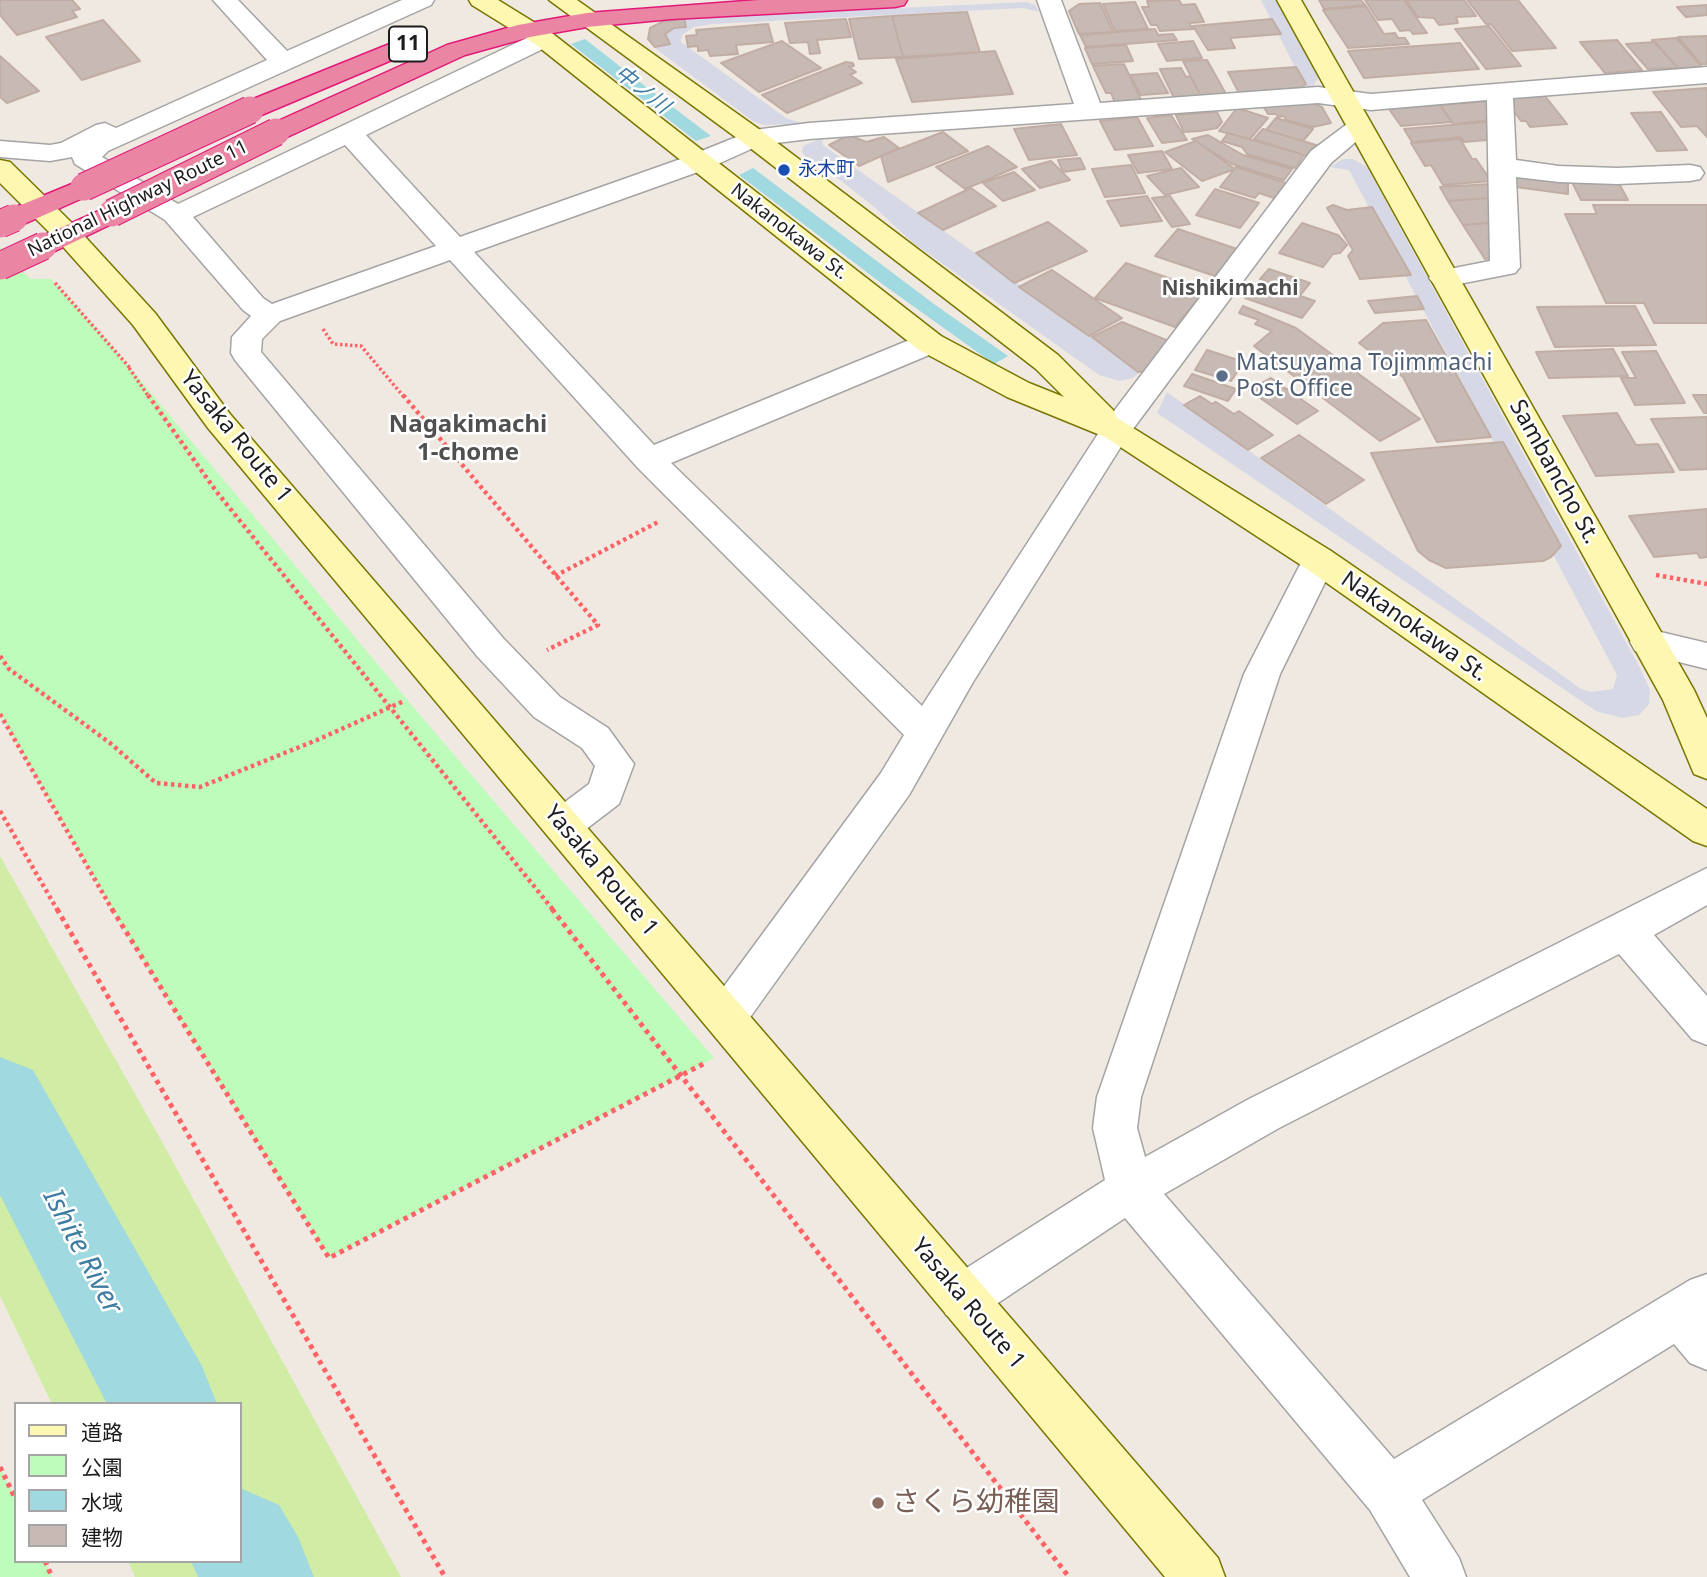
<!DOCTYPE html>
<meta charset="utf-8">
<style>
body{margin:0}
#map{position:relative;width:1707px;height:1577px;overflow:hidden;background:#efe9e2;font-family:"Noto Sans","Noto Sans JP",sans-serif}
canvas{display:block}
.legend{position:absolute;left:14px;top:1402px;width:228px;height:161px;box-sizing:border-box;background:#fff;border:2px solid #a5a5a5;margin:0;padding:9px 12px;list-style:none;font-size:21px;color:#1d1d1d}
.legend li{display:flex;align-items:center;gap:14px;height:35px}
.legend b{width:35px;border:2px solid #a5a5a5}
</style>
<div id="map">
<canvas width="1707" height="1577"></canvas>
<ul class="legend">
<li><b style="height:9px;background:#fdf7b2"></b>道路</li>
<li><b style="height:19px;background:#befcbc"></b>公園</li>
<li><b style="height:19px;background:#a0d9df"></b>水域</li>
<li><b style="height:19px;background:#c7bab5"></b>建物</li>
</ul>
</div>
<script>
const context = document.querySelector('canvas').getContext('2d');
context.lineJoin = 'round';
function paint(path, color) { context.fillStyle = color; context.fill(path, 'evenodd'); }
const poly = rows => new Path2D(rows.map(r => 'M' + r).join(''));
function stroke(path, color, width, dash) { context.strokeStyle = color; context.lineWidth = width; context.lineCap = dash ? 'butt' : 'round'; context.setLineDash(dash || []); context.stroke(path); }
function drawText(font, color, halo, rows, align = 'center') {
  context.font = font + ' "Noto Sans","Noto Sans JP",sans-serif'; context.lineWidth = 5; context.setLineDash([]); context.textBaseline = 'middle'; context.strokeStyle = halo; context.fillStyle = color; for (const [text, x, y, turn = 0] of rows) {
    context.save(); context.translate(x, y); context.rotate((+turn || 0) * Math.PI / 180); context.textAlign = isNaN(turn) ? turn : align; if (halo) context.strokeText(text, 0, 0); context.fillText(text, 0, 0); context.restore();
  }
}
const grass = poly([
 [0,856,156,1131,401,1577,135,1577,128,1561,240,1561,240,1404,52,1404,0,1296]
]);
const park = poly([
 [0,247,30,279,51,279,106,339,425,721,714,1058,329,1258,128,936,0,714],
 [0,1467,16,1500,16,1561,45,1561,52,1577,0,1577]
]);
const plaza = poly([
 [1261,0,1277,0,1319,77,1313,86,1300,89,1303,83],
 [1027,2,1035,5,1039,12,1023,8,712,24,694,27,682,35,681,42,786,118,804,124,764,125,753,121,656,49,648,35,650,28,662,22,684,18],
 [822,138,823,145,1141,371,1133,378,1120,381,1099,375,912,242,872,205,827,170,807,159,802,152,803,146],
 [1343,159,1353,159,1367,167,1640,668,1650,690,1649,704,1639,715,1622,718,1596,711,1157,413,1167,392,1581,689,1591,692,1613,689,1617,675,1349,170,1330,167]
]);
const water = poly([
 [585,39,645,86,711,136,696,141,571,44],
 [753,168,934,304,1008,356,994,364,885,286,739,175]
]);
const river = poly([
 [0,1057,33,1070,202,1366,217,1404,107,1404,0,1195,0,1057],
 [240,1488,279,1505,298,1537,314,1577,198,1577,191,1561,240,1561,240,1488]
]);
const building = poly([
 [0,0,72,0,80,9,72,11,77,17,17,35,0,15,0,0],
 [1179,0,1182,5,1195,4,1204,22,1189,23,1193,29,1160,31,1157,25,1151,25,1142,7,1149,7,1147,1,1179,0],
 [1319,0,1361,0,1365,5,1324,9,1319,0],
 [1365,0,1404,0,1427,33,1413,34,1410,30,1400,31,1392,19,1378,20,1365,0],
 [1406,0,1464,0,1476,16,1456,17,1458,23,1439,25,1434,18,1418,17,1406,0],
 [1467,0,1518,0,1556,48,1512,51,1491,24,1486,24,1467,0],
 [1135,2,1148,29,1115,31,1103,4,1135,2],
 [1100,3,1113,32,1079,34,1069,11,1079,4,1100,3],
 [1707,5,1707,15,1686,17,1677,7,1707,5],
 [1366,6,1384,34,1395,33,1398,38,1405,38,1409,44,1348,48,1323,10,1366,6],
 [967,12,980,52,903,57,892,16,967,12],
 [892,16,903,57,859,59,849,19,892,16],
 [684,18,686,27,674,28,665,34,670,44,655,47,648,39,650,28,662,22,684,18],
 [846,19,851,37,817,40,820,53,810,54,808,42,790,43,785,23,846,19],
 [1272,19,1281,34,1230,38,1235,48,1208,50,1193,26,1272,19],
 [103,20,140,61,82,80,46,37,103,20],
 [768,24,773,42,736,45,738,54,710,56,708,50,698,51,698,46,688,47,686,36,697,35,696,30,768,24],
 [1489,26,1521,66,1486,69,1455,29,1489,26],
 [1155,29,1158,35,1173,34,1177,40,1086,47,1080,35,1155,29],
 [1707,36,1707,64,1701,64,1678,37,1707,36],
 [1676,38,1702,67,1678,68,1652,40,1676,38],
 [1617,40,1642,70,1605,73,1580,42,1617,40],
 [782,41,821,68,759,92,721,63,782,41],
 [1193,41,1202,58,1167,61,1158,44,1193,41],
 [1655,42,1678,68,1648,69,1626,44,1655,42],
 [1460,43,1479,69,1364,78,1348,51,1460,43],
 [1126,45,1133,61,1092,64,1085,48,1126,45],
 [995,51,1013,94,912,102,896,59,995,51],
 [0,56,39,91,7,103,0,97,0,56],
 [1207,60,1226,94,1201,96,1183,61,1207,60],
 [846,62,853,63,854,66,849,67,856,72,850,75,862,83,787,113,762,95,846,62],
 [1124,64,1141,100,1115,103,1111,93,1106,93,1093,66,1124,64],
 [1296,67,1306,84,1299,88,1239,93,1228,72,1296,67],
 [1181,68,1186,77,1190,76,1201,96,1174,98,1160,69,1181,68],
 [1157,73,1168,93,1141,95,1130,75,1157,73],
 [1707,88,1707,137,1697,126,1681,127,1653,92,1707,88],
 [1545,96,1567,124,1530,127,1526,121,1521,121,1510,106,1515,105,1510,98,1545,96],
 [1308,101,1322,107,1331,123,1313,127,1286,120,1284,116,1278,117,1276,114,1268,114,1263,106,1308,101],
 [1490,101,1492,120,1453,124,1440,105,1490,101],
 [1440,105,1452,122,1401,126,1389,109,1440,105],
 [1237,108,1268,118,1250,139,1219,131,1237,108],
 [1217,112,1222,122,1217,128,1200,131,1184,132,1176,115,1217,112],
 [1661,112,1687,150,1657,151,1631,113,1661,112],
 [1171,115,1187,140,1162,143,1147,118,1171,115],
 [1137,117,1153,146,1115,150,1100,121,1137,117],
 [1276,118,1313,129,1303,141,1266,130,1276,118],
 [1486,122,1499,139,1464,142,1461,137,1412,142,1404,129,1486,122],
 [1061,124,1077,155,1029,160,1014,129,1061,124],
 [1263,129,1316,145,1307,156,1254,139,1263,129],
 [943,132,968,151,888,182,881,156,943,132],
 [1228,133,1304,155,1295,168,1247,154,1242,147,1222,141,1228,133],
 [849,135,866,142,884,137,899,148,859,166,829,145,849,135],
 [1208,135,1243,155,1292,169,1284,180,1232,164,1192,139,1208,135],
 [1460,139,1472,159,1476,159,1491,181,1443,185,1431,165,1425,166,1411,143,1460,139],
 [1196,141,1235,169,1202,181,1165,152,1196,141],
 [988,146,1017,167,965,189,936,167,988,146],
 [1162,151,1172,169,1138,173,1128,155,1162,151],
 [1080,158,1085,169,1063,172,1058,160,1080,158],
 [1051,161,1070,180,1040,188,1022,169,1051,161],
 [1131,165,1145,193,1105,197,1092,169,1131,165],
 [1236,167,1289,184,1277,199,1259,193,1255,198,1220,187,1236,167],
 [1181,168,1199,187,1165,195,1147,176,1181,168],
 [1516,171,1568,178,1568,194,1516,187,1516,171],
 [1014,172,1035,190,1003,201,983,183,1014,172],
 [1570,178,1616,178,1628,200,1581,200,1570,178],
 [1490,184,1499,197,1448,201,1440,187,1490,184],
 [971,188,996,206,943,230,918,213,971,188],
 [1215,189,1259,203,1240,228,1196,215,1215,189],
 [1147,196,1162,221,1121,226,1107,201,1147,196],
 [1170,196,1190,224,1172,227,1152,198,1170,196],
 [1490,198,1497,207,1488,208,1497,222,1463,225,1448,201,1490,198],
 [1333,205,1347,210,1372,207,1411,275,1360,279,1348,256,1353,250,1327,208,1333,205],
 [1593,205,1707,205,1707,323,1654,323,1644,303,1606,303,1565,214,1597,214,1593,205],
 [1048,222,1087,251,1014,283,976,253,1048,222],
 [1302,223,1338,235,1347,245,1340,253,1333,254,1323,267,1279,253,1302,223],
 [1488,223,1499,238,1488,239,1500,257,1485,259,1463,225,1488,223],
 [1178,229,1237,249,1215,276,1155,256,1178,229],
 [1126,263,1205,291,1175,327,1095,298,1126,263],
 [1269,269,1310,283,1301,294,1260,279,1269,269],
 [1052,270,1122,318,1089,336,1019,287,1052,270],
 [1259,282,1315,301,1302,318,1245,298,1259,282],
 [1417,296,1424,309,1375,313,1368,301,1417,296],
 [1243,306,1296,328,1420,419,1380,441,1254,346,1272,331,1255,324,1259,320,1239,313,1243,306],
 [1635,306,1656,345,1555,347,1537,307,1635,306],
 [1426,320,1491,437,1437,442,1403,377,1359,343,1383,323,1426,320],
 [1122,322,1171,342,1147,371,1138,372,1092,337,1122,322],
 [1613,349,1628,376,1549,378,1536,352,1613,349],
 [1207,350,1244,362,1231,381,1195,370,1207,350],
 [1656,351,1685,403,1635,405,1621,378,1636,378,1622,352,1656,351],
 [1192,374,1236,389,1228,401,1184,386,1192,374],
 [1271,378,1318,411,1297,424,1249,390,1271,378],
 [1693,395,1707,395,1707,413,1704,413,1693,395],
 [1200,396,1212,404,1216,402,1234,414,1239,411,1273,435,1248,450,1184,405,1200,396],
 [1617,413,1636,445,1658,444,1674,472,1596,476,1563,416,1617,413],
 [1707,417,1707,469,1680,470,1651,419,1707,417],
 [1299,435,1364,480,1326,504,1261,458,1299,435],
 [1503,442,1561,546,1551,557,1543,561,1446,568,1429,560,1418,551,1371,453,1503,442],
 [1707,509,1707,557,1700,558,1697,553,1654,557,1629,516,1707,509]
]);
const pathFar2 = poly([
 [55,283,130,368],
 [323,329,333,344,361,346,404,397],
 [129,368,149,397]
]);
const pathFar1 = poly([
 [148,395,216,491,554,911],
 [403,395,598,625,547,650],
 [1656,575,1707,584],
 [555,576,658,522],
 [0,656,9,669,110,743,156,783,200,787,317,740,404,701],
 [0,714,113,911],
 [0,811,58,911]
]);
const path = poly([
 [57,909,445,1577],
 [112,909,329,1258,705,1063],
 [552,909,1069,1577],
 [0,1467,16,1500],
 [45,1561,52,1577]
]);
const street = poly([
 [213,0,238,0,287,51,402,0,434,0,431,5,108,151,102,157,178,204,535,34,544,32,553,34,556,39,553,44,366,135,460,237,689,156,754,130,809,123,1074,104,1037,0,1061,0,1100,103,1318,87,1371,94,1707,67,1707,83,1513,98,1516,160,1559,166,1617,168,1690,165,1700,167,1704,173,1700,179,1690,181,1617,184,1559,182,1516,177,1520,267,1515,273,1444,287,1434,284,1429,278,1434,272,1490,261,1487,100,1371,110,1318,103,809,139,760,145,709,168,474,252,654,445,919,336,930,334,941,336,945,343,941,350,671,463,922,706,1105,423,1311,151,1351,121,1360,119,1369,121,1373,127,1331,163,1127,437,973,682,909,795,741,1030,726,1036,711,1030,705,1017,711,1004,881,773,904,735,638,468,450,260,280,321,262,339,261,352,503,638,560,697,608,728,634,764,619,804,577,836,563,841,549,836,543,825,549,814,589,784,595,766,582,748,534,717,477,656,235,360,231,353,232,337,251,316,243,310,165,220,75,164,72,157,50,161,0,157,0,141,50,145,61,143,96,125,105,123,116,128,267,60,213,0],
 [345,145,436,246,272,304,263,298,193,217,345,145],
 [1319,548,1331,551,1336,560,1280,674,1141,1097,1137,1128,1145,1157,1247,1100,1707,868,1707,905,1654,935,1707,996,1707,1045,1692,1039,1619,954,1279,1128,1164,1194,1394,1459,1690,1280,1707,1274,1707,1370,1690,1363,1674,1344,1422,1500,1459,1558,1466,1577,1410,1577,1370,1510,1125,1218,980,1315,963,1321,946,1315,939,1298,946,1281,1105,1180,1093,1128,1097,1097,1244,674,1307,551,1319,548],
 [1648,629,1707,643,1707,669,1635,651,1630,642,1635,633,1648,629]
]);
const secondary = poly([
 [469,0,498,0,553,34,941,336,1029,383,1064,397,1036,369,745,144,549,0,577,0,763,132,1058,355,1113,410,1117,418,1331,551,1707,809,1707,846,1693,841,1307,569,1105,437,1007,397,919,350,535,44,472,5,469,0],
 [1277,0,1301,0,1694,690,1707,718,1707,779,1694,774,1663,700,1277,0],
 [0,160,10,162,77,228,155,313,230,414,1218,1558,1225,1577,1165,1577,208,428,133,325,57,240,0,183,0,160]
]);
const highway = poly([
 [759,0,907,0,904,5,895,7,671,19,587,27,530,37,465,55,285,138,276,140,267,138,263,132,267,126,447,45,518,25,587,13,759,0],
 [397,41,406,44,410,49,406,54,259,116,250,118,241,116,237,110,241,104,397,41],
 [84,179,94,181,98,187,94,193,24,224,14,226,4,224,0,218,4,212,84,179],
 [112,205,122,207,126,213,122,219,53,252,43,255,33,252,29,246,33,240,112,205]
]);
const highwayBridge = poly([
 [84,187,250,110],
 [112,213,276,132],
 [0,224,14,218],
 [0,266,43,246]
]);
const markers = [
 [784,170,7,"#1a4fb4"],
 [1222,376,7,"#5c6f8a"],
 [878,1503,7,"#8d6e63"]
];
const farTransitnames = [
 ["永木町",798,170]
];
const farStreetnames = [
 ["National Highway Route 11",138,199,-26],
 ["Nakanokawa St.",789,232,38]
];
const shields = [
 [408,44,38]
];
const shieldNames = [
 ["11",408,44]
];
const farWaternames = [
 ["中ノ川",642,90,38]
];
const farQuarternames = [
 ["Nishikimachi",1230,289]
];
const serviceNames = [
 ["Matsuyama Tojimmachi",1236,363],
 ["Post Office",1236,389]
];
const streetNames = [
 ["Yasaka Route 1",236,437,51],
 ["Sambancho St.",1554,472,61],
 ["Nakanokawa St.",1414,627,35],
 ["Yasaka Route 1",601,871,50],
 ["Yasaka Route 1",968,1304,50]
];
const neighbourhoodNames = [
 ["Nagakimachi",468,425],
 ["1-chome",468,453]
];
const nearWaternames = [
 ["Ishite River",82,1252,62]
];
const nearEducationnames = [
 ["さくら幼稚園",892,1503]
];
paint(grass, '#d1eca4');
paint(park, '#befcbc');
paint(plaza, '#d6d8e5');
paint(water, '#a0d9df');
paint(river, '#a0d9df');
paint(building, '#c7bab5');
stroke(building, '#c1ada4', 2);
stroke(street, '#a4a4a4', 3);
stroke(secondary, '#787600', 3);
stroke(highway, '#e21a77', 3);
stroke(pathFar2, '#ff6366', 3.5, [2.5, 2.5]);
stroke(pathFar1, '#ff6366', 4.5, [3.5, 3.5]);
stroke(path, '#ff6366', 5, [4.5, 4.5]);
paint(street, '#fff');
paint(secondary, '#fdf7b2');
paint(highway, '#eb85a4');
stroke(highwayBridge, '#e21a77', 29, []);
stroke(highwayBridge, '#eb85a4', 27);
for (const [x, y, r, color] of markers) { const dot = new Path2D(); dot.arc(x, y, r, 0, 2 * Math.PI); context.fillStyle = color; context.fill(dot); stroke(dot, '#fff', 2.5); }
drawText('19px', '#164399', '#fff', farTransitnames, 'left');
drawText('19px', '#1d1d1d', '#fff', farStreetnames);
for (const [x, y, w] of shields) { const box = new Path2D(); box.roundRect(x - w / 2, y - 17.5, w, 35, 5); context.fillStyle = '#fff'; context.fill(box); stroke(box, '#1d1d1d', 2); }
drawText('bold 21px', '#1d1d1d', null, shieldNames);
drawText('italic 21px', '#3f7ca2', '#fff', farWaternames);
drawText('bold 21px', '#505050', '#fff', farQuarternames);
drawText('23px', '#4e5e75', '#fff', serviceNames, 'left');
drawText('23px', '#1d1d1d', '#fff', streetNames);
drawText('bold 24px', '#505050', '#fff', neighbourhoodNames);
drawText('italic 28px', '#3f7ca2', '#fff', nearWaternames);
drawText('28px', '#785e54', '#fff', nearEducationnames, 'left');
</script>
